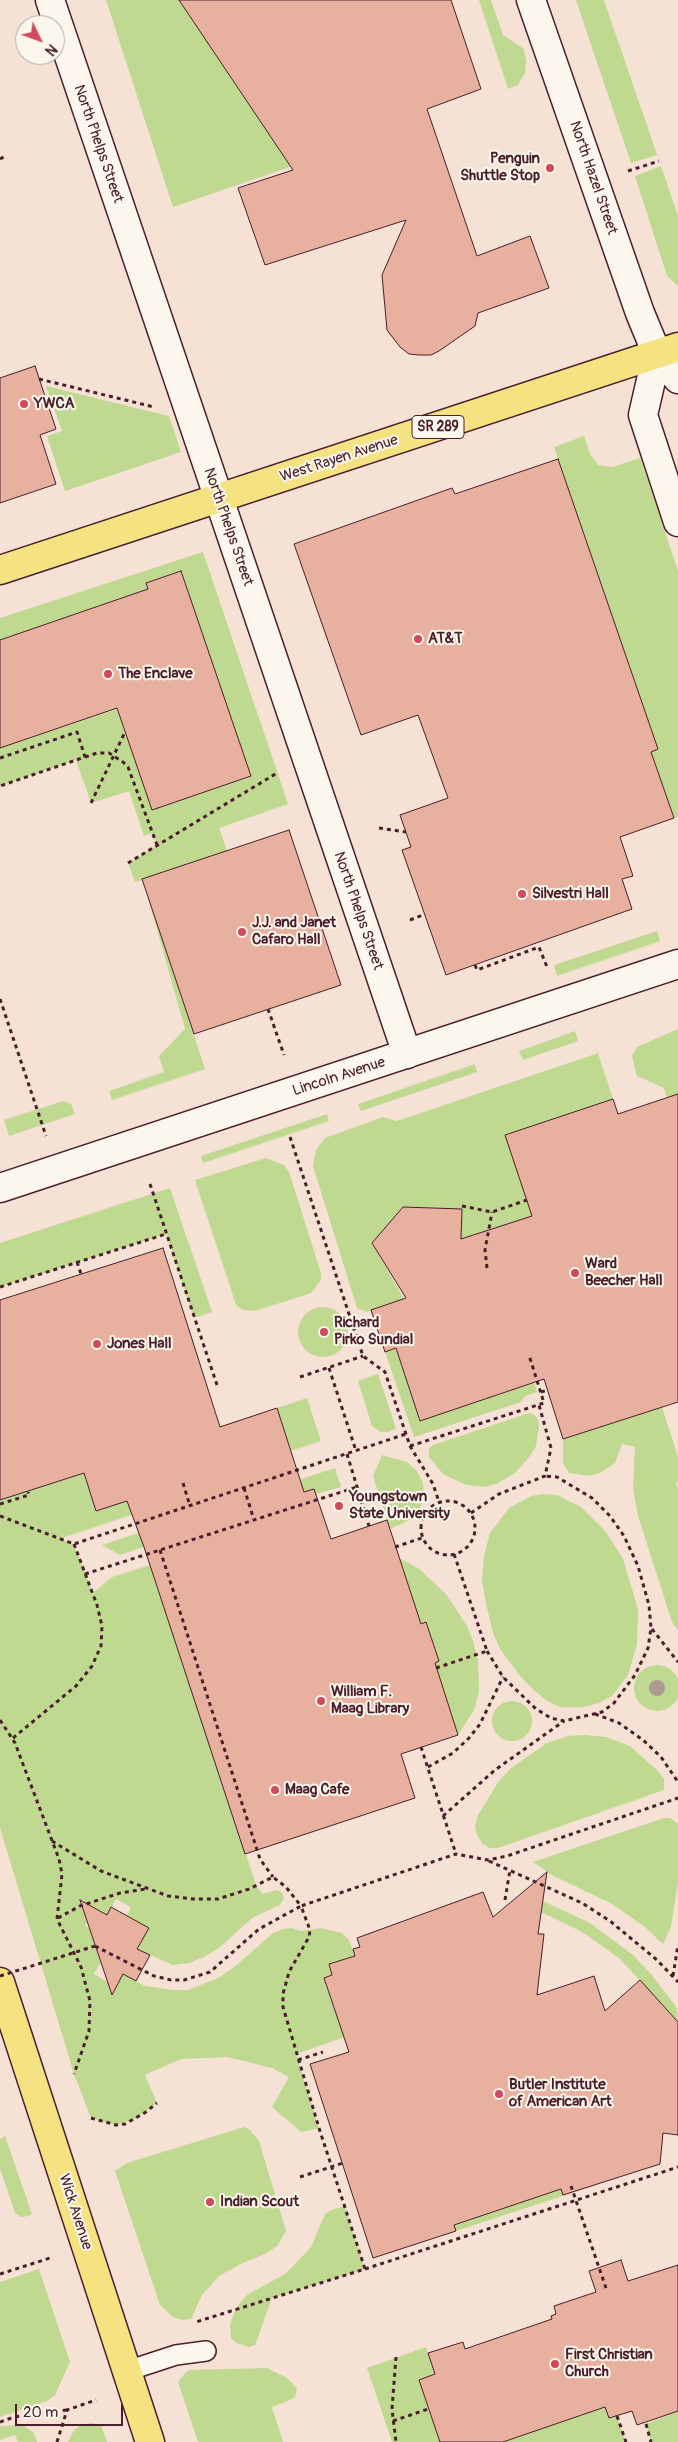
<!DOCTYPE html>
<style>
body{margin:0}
#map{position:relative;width:678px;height:2442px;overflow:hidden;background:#fbf7ec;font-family:Pangolin,sans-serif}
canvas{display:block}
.north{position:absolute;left:15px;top:15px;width:50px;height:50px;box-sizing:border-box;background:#fbf7ec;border:1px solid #b4a19f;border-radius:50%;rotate:132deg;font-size:14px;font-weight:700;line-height:20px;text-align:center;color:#4a1f2b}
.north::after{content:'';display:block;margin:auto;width:18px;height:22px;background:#d1495b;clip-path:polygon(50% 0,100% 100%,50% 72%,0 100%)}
.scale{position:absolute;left:15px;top:2404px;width:108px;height:22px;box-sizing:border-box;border:2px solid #4a1f2b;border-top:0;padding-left:6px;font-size:15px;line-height:18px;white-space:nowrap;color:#4a1f2b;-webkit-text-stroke:4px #fbf7ec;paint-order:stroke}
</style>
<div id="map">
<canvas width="678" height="2442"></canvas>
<div class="north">N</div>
<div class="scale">20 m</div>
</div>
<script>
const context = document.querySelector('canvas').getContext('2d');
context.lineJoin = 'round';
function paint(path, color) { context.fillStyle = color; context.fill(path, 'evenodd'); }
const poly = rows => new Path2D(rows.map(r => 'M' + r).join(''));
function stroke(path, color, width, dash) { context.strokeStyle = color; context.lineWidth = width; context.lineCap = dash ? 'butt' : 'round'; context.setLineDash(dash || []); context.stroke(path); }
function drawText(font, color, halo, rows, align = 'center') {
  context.font = font + ' Pangolin,sans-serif'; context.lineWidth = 4; context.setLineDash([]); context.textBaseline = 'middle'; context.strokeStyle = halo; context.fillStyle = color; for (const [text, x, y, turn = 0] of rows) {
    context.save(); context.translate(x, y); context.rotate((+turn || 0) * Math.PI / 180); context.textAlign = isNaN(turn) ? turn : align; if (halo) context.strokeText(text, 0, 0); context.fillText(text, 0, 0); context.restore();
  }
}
const built = poly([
 [0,0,678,0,678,2442,0,2442],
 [25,25,55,25,55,55,25,55]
]);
const green = poly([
 [106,0,179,0,293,166,173,207],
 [479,0,491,0,503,35,524,49,526,62,525,73,518,85,508,89],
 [576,0,604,0,657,155,631,163],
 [661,166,678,216,678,286,667,276,635,176],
 [46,386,169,416,181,452,65,491,47,436,62,431],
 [584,436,590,454,598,465,612,467,640,458,678,571,678,817,674,818,651,752,658,749,554,447],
 [203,552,288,804,219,828,227,851,143,879,205,1069,112,1100,109,1091,164,1072,159,1056,185,1029,143,880,135,882,128,863,157,845,152,833,144,836,129,791,91,803,76,760,0,786,0,748,117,709,152,809,250,776,181,571,146,583,148,589,0,640,0,618],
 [657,931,660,941,557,976,554,965],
 [678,1029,678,1094,667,1098,664,1088,637,1076,632,1056,637,1047],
 [575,1031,578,1041,523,1060,519,1051],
 [598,1053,613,1099,506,1135,532,1216,508,1224,460,1270,462,1209,403,1208,372,1243,404,1299,367,1312,357,1308,313,1166,316,1150,325,1138,383,1117,397,1121],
 [475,1064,477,1072,361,1111,358,1104],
 [63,1101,71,1104,75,1114,9,1136,4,1120],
 [327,1114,329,1121,203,1163,201,1156],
 [266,1158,284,1165,289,1172,321,1273,321,1280,311,1293,255,1311,243,1310,236,1305,195,1180],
 [170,1188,212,1312,194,1318,166,1234,0,1287,0,1243],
 '298 1332a25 25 0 1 1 50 0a25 25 0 1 1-50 0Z',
 [396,1348,420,1421,517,1388,526,1356,537,1392,525,1396,521,1402,414,1437,385,1352],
 [378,1374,396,1429,388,1432,381,1432,372,1426,358,1381],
 [307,1398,321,1441,290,1451,277,1408],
 [662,1407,678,1457,678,1482,676,1483,678,1489,678,1630,672,1622,638,1516,633,1489,635,1447,622,1444,615,1463,600,1473,590,1476,569,1473,563,1463,563,1439],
 [529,1413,533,1414,538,1419,539,1426,536,1446,530,1456,515,1473,498,1483,486,1487,466,1485,443,1474,429,1457,429,1448,436,1444],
 [240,1420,257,1473,59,1539,74,1544,93,1593,112,1577,150,1565,256,1885,262,1894,277,1890,281,1892,284,1898,280,1905,252,1918,219,1948,204,1957,189,1963,173,1965,137,1949,149,1928,127,1916,131,1907,116,1899,107,1915,95,1908,85,1926,89,1928,101,1962,94,1974,116,1987,123,1974,145,1986,173,1990,188,1990,218,1978,233,1968,272,1934,283,1929,292,1928,301,1931,321,1928,342,1933,349,1940,355,1956,329,1964,332,1975,324,1979,340,2026,348,2036,296,2054,319,2128,301,2132,272,2107,289,2077,272,2068,228,2057,181,2059,145,2075,157,2103,135,2119,116,2125,91,2118,74,2074,0,1828,0,1500,84,1473,96,1510,199,1433],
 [382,1455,407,1462,417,1471,423,1483,424,1498,419,1510,410,1520,390,1529,373,1476],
 [335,1468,341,1487,316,1494,314,1489,144,1545,144,1547,120,1555,102,1545],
 [543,1494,557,1495,581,1507,606,1532,623,1559,638,1609,637,1645,628,1675,612,1696,599,1703,583,1707,560,1707,547,1701,535,1691,521,1677,500,1649,493,1633,487,1608,482,1581,484,1556,490,1533,509,1508,531,1496],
 [399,1558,418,1568,446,1594,467,1626,473,1641,478,1661,479,1692,474,1710,458,1735,434,1663,439,1661,426,1622,421,1624],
 '634 1688a23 23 0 1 1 46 0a23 23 0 1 1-46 0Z',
 '492 1721a20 20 0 1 1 40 0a20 20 0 1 1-40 0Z',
 [585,1735,606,1737,630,1746,658,1771,664,1779,664,1790,498,1848,489,1848,482,1843,477,1835,475,1827,478,1815,499,1781,511,1768,547,1743,568,1736],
 [664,1818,670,1818,678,1824,678,1882,671,1927,663,1944,645,1927,612,1904,552,1875,533,1862],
 [543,1901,590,1923,633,1955,651,1974,677,2008,678,2026,672,2015,619,1958,582,1932,541,1912],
 [244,2127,250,2130,259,2141,286,2231,277,2246,267,2253,243,2263,219,2276,202,2295,191,2319,182,2320,173,2317,160,2305,115,2171,127,2163],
 [5,2136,32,2214,29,2216,21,2217,15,2213,0,2169,0,2139],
 [593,2178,596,2185,456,2231,454,2225],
 [345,2206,365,2269,272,2298,255,2345,249,2347,236,2343,231,2338,230,2325,235,2310,240,2303,247,2295,285,2274,297,2262,311,2247,325,2214,331,2210],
 [39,2269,70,2362,55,2395,47,2401,0,2417,0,2282],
 [426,2347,435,2374,419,2380,439,2440,454,2435,456,2442,392,2442,367,2368],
 [267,2368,287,2378,297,2388,295,2397,290,2400,272,2407,283,2442,198,2442,178,2382,185,2373,190,2370],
 [605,2407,609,2418,617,2416,626,2442,503,2442],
 [678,2411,678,2442,651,2442,646,2424],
 [91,2423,101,2425,107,2442,68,2442,74,2430,81,2425],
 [23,2425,34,2433,37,2442,18,2442,15,2435,0,2440,0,2426]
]);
const building = poly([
 [179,0,451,0,481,89,427,109,477,256,530,236,549,288,478,313,475,326,439,351,431,355,419,355,409,354,400,347,387,330,382,275,406,220,265,265,238,188,293,170,179,0],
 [35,366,56,429,40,435,56,484,0,503,0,378,35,366],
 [558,459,658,749,651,752,674,818,620,837,633,876,622,879,632,909,446,975,402,850,411,847,400,815,448,798,418,715,361,735,294,544,452,488,455,494,558,459],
 [181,571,251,776,152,810,117,708,0,748,0,640,148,589,146,583,181,571],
 [289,830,341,985,194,1034,142,879,289,830],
 [678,1094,678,1402,563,1439,544,1379,420,1421,396,1348,385,1352,371,1310,406,1298,372,1243,403,1207,462,1209,461,1239,532,1216,505,1135,613,1099,618,1114,678,1094],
 [163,1248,220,1427,277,1408,304,1492,314,1489,331,1539,387,1520,421,1624,426,1622,439,1661,435,1663,458,1735,401,1754,415,1798,245,1854,144,1547,127,1501,96,1511,84,1473,0,1500,0,1300,163,1248],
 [547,1872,538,1934,544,1934,537,1995,594,1976,605,2011,640,1980,678,2022,678,2135,663,2133,660,2164,563,2195,561,2189,454,2225,456,2231,373,2258,310,2064,349,2052,324,1978,332,1975,329,1964,355,1956,353,1949,360,1947,357,1938,483,1892,493,1917,547,1872],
 [80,1900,107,1915,111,1907,149,1928,137,1949,150,1955,136,1981,123,1974,112,1995,80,1900],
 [621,2260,628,2281,678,2265,678,2411,637,2425,632,2411,609,2418,605,2407,503,2442,440,2442,419,2380,435,2374,428,2353,463,2342,465,2349,552,2319,551,2316,556,2314,554,2306,596,2292,589,2271,621,2260]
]);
const path = poly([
 [0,159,4,157],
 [628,171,659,161],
 [39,379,154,407],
 [85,757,97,753,109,753,123,762,128,767,157,845],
 [0,758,77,732,85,757,0,786],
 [91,803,125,732],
 [379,828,406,832],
 [128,863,277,773],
 [410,920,425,914],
 [475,965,477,970,539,947,547,967],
 [0,999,46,1136],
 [268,1009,284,1055],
 [290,1137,363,1356,385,1372,410,1446,433,1484,439,1502],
 [150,1184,217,1385],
 [462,1206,492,1212,527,1200],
 [77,1262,81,1274],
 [487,1268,485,1250,492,1212],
 [0,1287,166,1234],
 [329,1368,356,1451],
 [300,1377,363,1356],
 [541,1392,548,1390],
 [410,1446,544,1403,529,1355],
 [347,1454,369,1526],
 [183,1483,190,1506],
 [244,1488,254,1520],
 '421 1528a27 27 0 1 1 54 0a27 27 0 1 1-54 0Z',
 [0,1504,29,1495,28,1492],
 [471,1513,499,1494,545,1476,551,1448,539,1405],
 [0,1516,74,1544,406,1434],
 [395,1547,422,1538],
 [160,1550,260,1859,273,1877],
 [85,1574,357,1487],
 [652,1629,678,1662],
 [487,1651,503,1677,536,1709,551,1718,564,1721,602,1712,614,1703,635,1675,648,1648,651,1628,649,1605,638,1566,624,1536,610,1516,592,1498,557,1477,545,1476],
 [436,1668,487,1651,454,1554],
 [595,1714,619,1723,643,1740,661,1757,678,1782],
 [0,1720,15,1743,59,1859,62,1874,57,1919,81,1967,90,2001,89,2031,74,2074],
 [13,1738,76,1686,92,1666,101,1646,102,1626,97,1605,74,1544],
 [421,1747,456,1854],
 [428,1767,453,1753,469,1738,480,1724,503,1677],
 [443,1816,495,1770,564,1721],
 [52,1841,101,1871,168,1896,194,1899,218,1899,249,1889,273,1877,286,1887,301,1906,456,1854,488,1860,507,1856,678,1798],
 [489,1861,582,1903,610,1921,657,1960,678,1982],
 [505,1900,510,1870],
 [58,1918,80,1906,120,1893,146,1889],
 [95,1946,154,1976,171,1980,184,1980,210,1972,259,1929,301,1906,310,1930,309,1937,289,1972,283,1994,283,2007,319,2128,365,2269,196,2322],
 [673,1976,678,1945],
 [298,2060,323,2052],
 [91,2118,116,2125,125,2124,146,2112,157,2103],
 [300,2177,343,2163],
 [365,2269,678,2167],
 [0,2274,50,2258],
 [396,2357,392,2409,396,2442],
 [617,2416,626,2442],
 [393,2421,428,2409],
 [0,2422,14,2417,67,2410],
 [646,2424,651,2442],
 [57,2442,67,2410,96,2400]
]);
const service = poly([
 [127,2371,176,2355,206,2351]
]);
const minor = poly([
 [50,0,407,1054],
 [531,0,640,313,657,354,678,379],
 [657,354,643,415,678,522]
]);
const tertiary = poly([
 [0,1188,678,964]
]);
const primary = poly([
 [0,570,678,347],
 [0,1982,150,2442]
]);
const pathBridge = poly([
 [0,1976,95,1946],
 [571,2186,606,2288]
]);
const trees = [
 [657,1688]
];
const markers = [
 [550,168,5,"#d1495b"],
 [24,404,5,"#d1495b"],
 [418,639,5,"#d1495b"],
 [108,674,5,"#d1495b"],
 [522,894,5,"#d1495b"],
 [242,932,5,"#d1495b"],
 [575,1273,5,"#d1495b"],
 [324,1332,5,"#d1495b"],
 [97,1344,5,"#d1495b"],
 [339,1506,5,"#d1495b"],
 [321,1701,5,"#d1495b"],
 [275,1790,5,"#d1495b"],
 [499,2094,5,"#d1495b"],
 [210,2202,5,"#d1495b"],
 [555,2364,5,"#d1495b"]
];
const shields = [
 [438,427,52]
];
const shieldNames = [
 ["SR 289",438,427]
];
const streetNames = [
 ["North Phelps Street",98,144,71],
 ["North Hazel Street",593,178,71],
 ["West Rayen Avenue",339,459,-18],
 ["North Phelps Street",228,527,71],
 ["North Phelps Street",358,911,71],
 ["Lincoln Avenue",339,1077,-18],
 ["Wick Avenue",75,2212,72]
];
const poiNames = [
 ["Penguin",540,159,"right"],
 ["Shuttle Stop",540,176,"right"],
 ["YWCA",34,404],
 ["AT&T",428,639],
 ["The Enclave",118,674],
 ["Silvestri Hall",532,894],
 ["J.J. and Janet",252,923],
 ["Cafaro Hall",252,940],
 ["Ward",585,1264],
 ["Beecher Hall",585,1281],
 ["Richard",334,1323],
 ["Pirko Sundial",334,1340],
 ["Jones Hall",107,1344],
 ["Youngstown",349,1497],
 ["State University",349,1514],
 ["William F.",331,1692],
 ["Maag Library",331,1709],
 ["Maag Cafe",285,1790],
 ["Butler Institute",509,2085],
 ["of American Art",509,2102],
 ["Indian Scout",220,2202],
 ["First Christian",565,2355],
 ["Church",565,2372]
];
paint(built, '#f5e2d5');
paint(green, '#bfd990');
paint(building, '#e8b09e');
stroke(building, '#4a1f2b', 1);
stroke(service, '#4a1f2b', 22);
stroke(minor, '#4a1f2b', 31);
stroke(tertiary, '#4a1f2b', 31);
stroke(primary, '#4a1f2b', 31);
stroke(path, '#4a1f2b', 3, [4, 4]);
stroke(service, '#fbf7ec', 19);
stroke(minor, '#fbf7ec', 28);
stroke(tertiary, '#fbf7ec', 28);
stroke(primary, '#f5e382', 28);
stroke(pathBridge, '#4a1f2b', 3, [4, 4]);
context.fillStyle = '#aa9a90';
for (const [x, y] of trees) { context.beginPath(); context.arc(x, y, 8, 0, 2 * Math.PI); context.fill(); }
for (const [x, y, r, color] of markers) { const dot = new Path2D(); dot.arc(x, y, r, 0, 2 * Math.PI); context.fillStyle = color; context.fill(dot); stroke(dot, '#fbf7ec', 2); }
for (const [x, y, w] of shields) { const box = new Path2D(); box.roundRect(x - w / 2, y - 11.5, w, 23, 4); context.fillStyle = '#fbf7ec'; context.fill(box); stroke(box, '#4a1f2b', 1); }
drawText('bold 14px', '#4a1f2b', null, shieldNames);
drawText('15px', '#4a1f2b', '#fbf7ec', streetNames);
drawText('bold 15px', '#4a1f2b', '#fbf7ec', poiNames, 'left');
</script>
